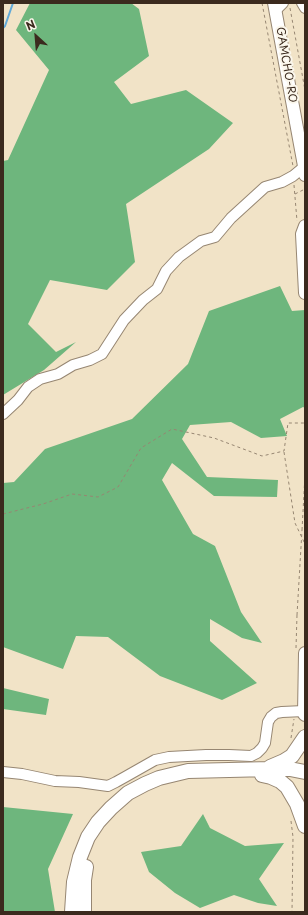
<!DOCTYPE html>
<style>
body{margin:0}
#map{position:relative;width:308px;height:915px;overflow:hidden;background:#f1e3c7;font-family:"Playpen Sans",sans-serif}
canvas{display:block}
.frame{position:absolute;inset:0;border:4px solid #3b2a1e;pointer-events:none}
.north{position:absolute;left:16px;top:16px;width:40px;height:40px;-webkit-text-stroke:3px #fbf7ec;paint-order:stroke;rotate:334deg;font-size:11px;font-weight:700;line-height:16px;text-align:center;color:#3b2a1e}
.north::after{content:'';display:block;margin:auto;width:14px;height:18px;background:#3b2a1e;clip-path:polygon(50% 0,100% 100%,50% 72%,0 100%)}
</style>
<div id="map">
<canvas width="308" height="915"></canvas>
<div class="frame"></div>
<div class="north">N</div>
</div>
<script>
const context = document.querySelector('canvas').getContext('2d');
context.lineJoin = 'round';
function paint(path, color) { context.fillStyle = color; context.fill(path, 'evenodd'); }
const poly = rows => new Path2D(rows.map(r => 'M' + r).join(''));
function stroke(path, color, width, dash) { context.strokeStyle = color; context.lineWidth = width; context.lineCap = dash ? 'butt' : 'round'; context.setLineDash(dash || []); context.stroke(path); }
function drawText(font, color, halo, rows, align = 'center') {
  context.font = font + ' "Playpen Sans",sans-serif'; context.lineWidth = 4; context.setLineDash([]); context.textBaseline = 'middle'; context.strokeStyle = halo; context.fillStyle = color; for (const [text, x, y, turn = 0] of rows) {
    context.save(); context.translate(x, y); context.rotate((+turn || 0) * Math.PI / 180); context.textAlign = isNaN(turn) ? turn : align; if (halo) context.strokeText(text, 0, 0); context.fillText(text, 0, 0); context.restore();
  }
}
const forest = poly([
 [30,3,131,3,139,9,149,56,114,82,131,104,186,90,233,123,209,149,126,204,135,262,107,290,50,280,28,324,56,352,76,342,44,370,3,395,3,161,8,160,49,70,16,30],
 [280,286,292,311,305,310,305,408,303,407,280,419,287,436,261,438,231,422,190,425,182,439,207,477,278,480,277,497,214,496,172,463,162,480,193,534,215,546,241,612,262,643,242,638,210,619,210,641,257,683,222,700,160,676,108,637,76,636,63,669,3,647,3,483,14,482,45,449,132,419,188,364,209,311],
 [3,688,49,699,46,715,3,709],
 [3,807,73,814,48,869,55,912,3,912],
 [203,814,210,828,245,846,284,843,259,879,277,906,258,903,234,895,200,908,175,893,149,872,141,852,181,846]
]);
const stream = poly([
 [3,28,5,26,13,3]
]);
const path = poly([
 [262,3,293,166],
 [290,8,305,90],
 [294,185,297,221],
 [295,194,305,189],
 [284,452,295,523,305,544],
 [3,514,43,504,72,494,98,497,118,487,141,448,172,429,214,438,262,456,284,451,288,423,305,423],
 [302,530,305,475],
 [296,648,297,615],
 [291,738,294,719],
 [291,821,293,837,292,912]
]);
const minor = poly([
 [302,3,305,8],
 [276,10,283,3],
 [3,414,18,400,28,387,40,379,58,374,73,365,90,360,102,354,124,320,143,300,157,289,166,271,179,257,201,241,215,237,231,218,265,187,282,182,293,176,305,166],
 [3,772,22,774,55,781,79,782,108,786,116,782,125,777,155,760,169,757,206,755,229,755,251,756,257,753,262,748,265,743,268,722,271,717,276,713,282,712,304,711]
]);
const major = poly([
 [274,3,304,166,305,175],
 [305,226,302,234,305,293],
 [305,653,304,714,305,715]
]);
const highway = poly([
 [270,767,284,761,292,756,305,737],
 [262,775,271,777,280,781,287,787,297,804,305,826],
 [72,912,74,882,80,857,88,837,98,822,111,808,128,793,145,784,159,778,188,771,270,769,290,769,305,772],
 [84,912,84,880,86,867]
]);
const pathBridge = poly([
 [297,615,302,530]
]);
const streetNames = [
 ["GAMCHO-RO",286,65,80]
];
paint(forest, '#6eb67d');
stroke(stream, '#61a9d8', 2);
stroke(minor, '#968672', 12);
stroke(major, '#968672', 14);
stroke(highway, '#968672', 16);
stroke(path, '#968672', 1, [3, 3]);
stroke(minor, '#fff', 10);
stroke(major, '#fff', 12);
stroke(highway, '#fff', 14);
stroke(pathBridge, '#968672', 1, [3, 3]);
drawText('11px', '#3b2a1e', '#fbf7ec', streetNames);
</script>
